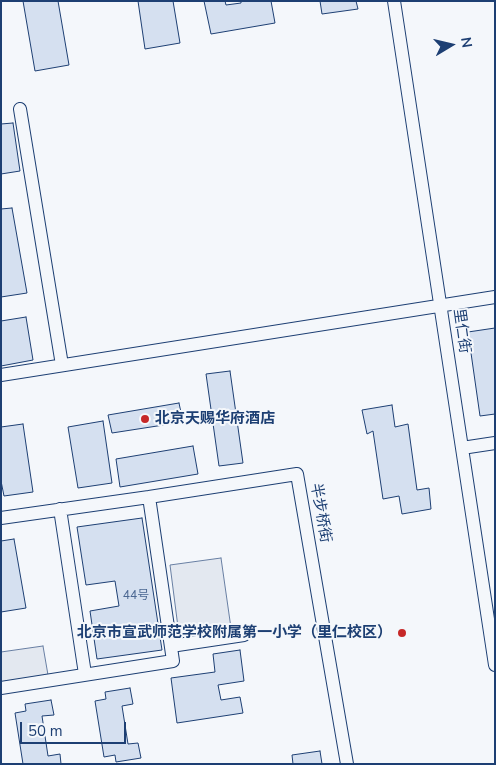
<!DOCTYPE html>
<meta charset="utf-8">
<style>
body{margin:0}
#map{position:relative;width:496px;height:765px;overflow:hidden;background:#f4f7fb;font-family:"Nunito Sans",sans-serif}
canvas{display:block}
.frame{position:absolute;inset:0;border:2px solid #1d3f73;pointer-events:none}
.north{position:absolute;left:426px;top:20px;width:50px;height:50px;-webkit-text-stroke:4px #f4f7fb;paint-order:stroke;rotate:81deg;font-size:14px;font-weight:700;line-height:20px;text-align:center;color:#1d3f73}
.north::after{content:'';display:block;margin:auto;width:18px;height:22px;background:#1d3f73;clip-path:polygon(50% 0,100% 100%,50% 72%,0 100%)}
.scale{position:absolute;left:20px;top:722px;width:106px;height:22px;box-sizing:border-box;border:2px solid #1d3f73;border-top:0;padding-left:6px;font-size:15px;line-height:18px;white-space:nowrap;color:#1d3f73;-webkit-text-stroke:4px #f4f7fb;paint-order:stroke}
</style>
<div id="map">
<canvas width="496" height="765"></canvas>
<div class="frame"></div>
<div class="north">N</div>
<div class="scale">50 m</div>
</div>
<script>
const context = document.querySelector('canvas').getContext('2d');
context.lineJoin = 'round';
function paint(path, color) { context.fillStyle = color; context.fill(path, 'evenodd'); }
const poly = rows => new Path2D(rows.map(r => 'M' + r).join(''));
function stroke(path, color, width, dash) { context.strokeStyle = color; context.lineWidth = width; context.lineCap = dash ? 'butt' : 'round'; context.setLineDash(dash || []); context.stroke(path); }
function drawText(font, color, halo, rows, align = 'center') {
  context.font = font + ' "Nunito Sans","Noto Sans SC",sans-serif'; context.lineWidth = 4; context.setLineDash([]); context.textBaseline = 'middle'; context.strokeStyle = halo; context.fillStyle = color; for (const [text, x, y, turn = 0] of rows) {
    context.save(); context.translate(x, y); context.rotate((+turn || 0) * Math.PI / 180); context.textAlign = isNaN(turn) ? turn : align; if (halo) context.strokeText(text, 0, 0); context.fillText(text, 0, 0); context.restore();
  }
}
const parking = poly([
 [221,558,231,628,179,635,170,565,221,558],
 [43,646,48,675,1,682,1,652,43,646]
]);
const building = poly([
 [23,1,58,1,69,65,35,71,23,1],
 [138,1,173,1,180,43,145,49,138,1],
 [204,1,225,1,226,5,241,3,241,1,271,1,275,23,211,34,204,1],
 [320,1,356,1,358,9,322,14,320,1],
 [13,123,20,171,1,174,1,124,13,123],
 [12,208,27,293,1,297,1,209,12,208],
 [26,317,33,360,1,366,1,321,26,317],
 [495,328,495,414,480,416,468,332,495,328],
 [230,371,243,463,219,466,206,374,230,371],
 [179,403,183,422,112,433,108,415,179,403],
 [392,405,395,427,408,424,417,490,429,488,431,509,402,514,399,496,383,499,373,431,367,434,362,410,392,405],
 [103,421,112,483,78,488,68,427,103,421],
 [23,424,33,492,4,496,1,481,1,427,23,424],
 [193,446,198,474,120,487,116,459,193,446],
 [142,518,162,650,97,659,90,611,119,606,115,581,86,585,77,527,142,518],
 [14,539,26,608,1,612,1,541,14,539],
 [240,650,244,681,218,685,221,700,240,697,243,713,177,723,171,678,215,672,213,654,240,650],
 [130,688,133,704,122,706,128,744,138,743,141,758,116,762,115,755,104,757,95,701,106,699,105,692,130,688],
 [51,700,54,715,42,716,48,756,60,754,61,764,23,764,15,713,26,711,25,704,51,700],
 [320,751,322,764,293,764,292,755,320,751]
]);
const street = poly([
 [394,1,495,665],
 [20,109,62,365],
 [1,375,495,297],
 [462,448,495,443],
 [60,509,85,674],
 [1,518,149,497,297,474,347,764],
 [171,646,244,635],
 [1,688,173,661,149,497]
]);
const markers = [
 [145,419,5,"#c62828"],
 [402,633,5,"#c62828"]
];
const numberNames = [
 ["44号",136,596]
];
const streetNames = [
 ["里仁街",461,331,82],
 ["半步桥街",320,513,80]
];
const poiNames = [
 ["北京天赐华府酒店",155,419],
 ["北京市宣武师范学校附属第一小学（里仁校区）",392,633,"right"]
];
paint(parking, '#e3e8f0');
stroke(parking, '#687fa3', 1);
paint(building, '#d5e0f0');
stroke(building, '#1d3f73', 1);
stroke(street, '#1d3f73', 14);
stroke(street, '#f4f7fb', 12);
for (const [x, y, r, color] of markers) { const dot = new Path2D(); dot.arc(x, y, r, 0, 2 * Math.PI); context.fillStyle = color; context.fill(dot); stroke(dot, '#f4f7fb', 2); }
drawText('12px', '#4b6792', null, numberNames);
drawText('15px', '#1d3f73', '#f4f7fb', streetNames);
drawText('bold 15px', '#1d3f73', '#f4f7fb', poiNames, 'left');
</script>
